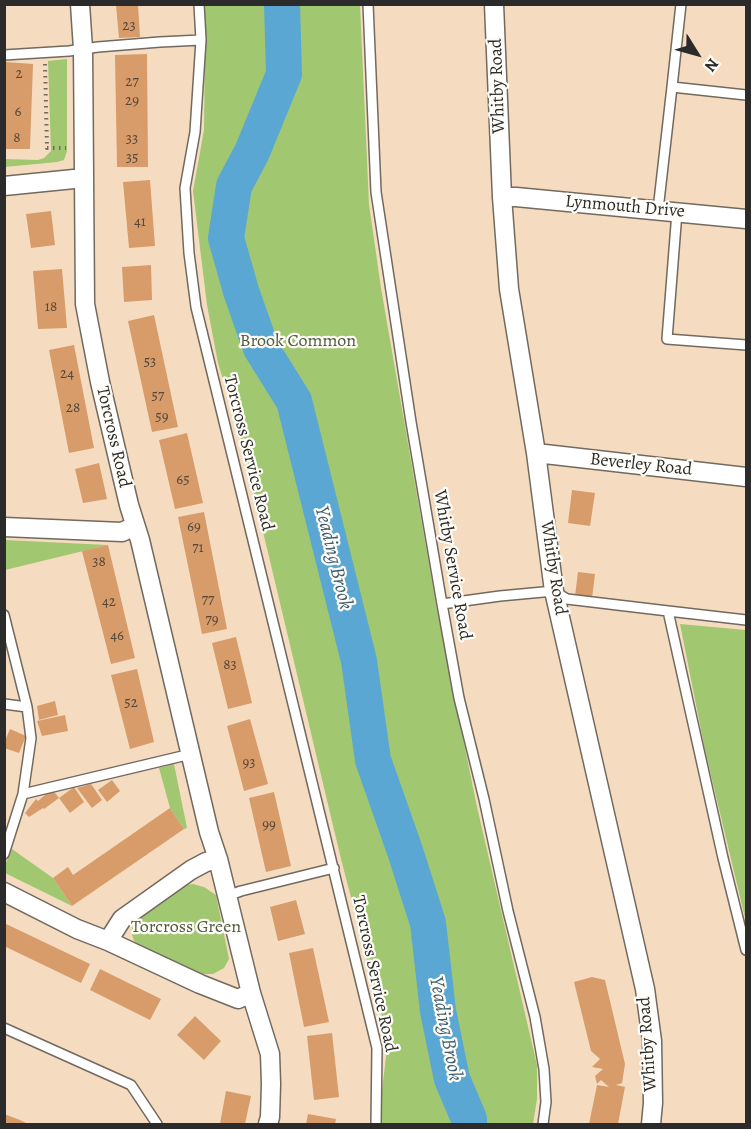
<!DOCTYPE html>
<style>
body{margin:0}
#map{position:relative;width:751px;height:1129px;overflow:hidden;background:#f5dcc0;font-family:Alegreya,serif}
canvas{display:block}
.frame{position:absolute;inset:0;border:6px solid #2b2b2b;pointer-events:none}
.north{position:absolute;left:667px;top:24px;width:60px;height:60px;-webkit-text-stroke:4px #fdfcf7;paint-order:stroke;rotate:127deg;font-size:16px;font-weight:700;line-height:24px;text-align:center;color:#2b2b2b}
.north::after{content:'';display:block;margin:auto;width:21px;height:27px;background:#2b2b2b;clip-path:polygon(50% 0,100% 100%,50% 72%,0 100%)}
</style>
<div id="map">
<canvas width="751" height="1129"></canvas>
<div class="frame"></div>
<div class="north">N</div>
</div>
<script>
const context = document.querySelector('canvas').getContext('2d');
context.lineJoin = 'round';
function paint(path, color) { context.fillStyle = color; context.fill(path, 'evenodd'); }
const poly = rows => new Path2D(rows.map(r => 'M' + r).join(''));
function stroke(path, color, width, dash) { context.strokeStyle = color; context.lineWidth = width; context.lineCap = dash ? 'butt' : 'round'; context.setLineDash(dash || []); context.stroke(path); }
function drawText(font, color, halo, rows, align = 'center') {
  context.font = font + ' Alegreya,serif'; context.lineWidth = 4.5; context.setLineDash([]); context.textBaseline = 'middle'; context.strokeStyle = halo; context.fillStyle = color; for (const [text, x, y, turn = 0] of rows) {
    context.save(); context.translate(x, y); context.rotate((+turn || 0) * Math.PI / 180); context.textAlign = isNaN(turn) ? turn : align; if (halo) context.strokeText(text, 0, 0); context.fillText(text, 0, 0); context.restore();
  }
}
const green = poly([
 [203,5,360,5,369,204,381,288,437,610,477,807,537,1065,537,1099,533,1124,378,1124,388,1040,341,859,239,431,218,363,207,305,193,191,204,130,205,40],
 [67,59,67,151,64,160,57,162,5,167,5,159,38,160,44,158,51,151,48,61],
 [5,540,108,545,5,570],
 [680,624,746,630,746,922,705,750],
 [174,764,187,828,184,829,170,808,159,768],
 [12,849,53,878,72,906,5,873,4,867],
 [193,884,204,887,216,895,229,959,224,968,213,974,202,974,193,971,146,951,134,941,131,931,135,921,145,913,186,885]
]);
const river = poly([
 [282,4,284,74,252,152,234,186,226,238,241,291,261,348,294,401,359,661,373,760,405,851,428,923,438,1011,452,1079,469,1119,469,1124]
]);
const building = poly([
 [116,5,138,5,140,37,119,38],
 [147,54,148,167,117,167,115,55],
 [6,62,33,64,30,149,4,149],
 [150,180,155,246,129,248,123,182],
 [51,211,55,245,31,248,26,214],
 [151,265,152,300,124,302,122,267],
 [62,269,67,328,38,329,33,271],
 [154,315,178,427,152,432,128,321],
 [74,345,94,448,69,453,49,350],
 [187,433,203,503,175,509,159,440],
 [99,463,107,499,83,503,75,469],
 [572,490,595,493,590,526,568,523],
 [204,512,227,629,202,634,178,517],
 [108,545,135,658,111,664,82,551],
 [578,572,595,574,592,598,575,596],
 [236,637,252,703,228,709,212,643],
 [137,669,154,742,130,749,111,675],
 [55,701,58,715,39,720,37,706],
 [65,715,68,731,42,736,37,721],
 [250,719,268,784,244,791,227,726],
 [10,729,26,736,19,753,4,748,4,743],
 [112,780,120,791,107,802,98,790],
 [91,784,102,800,92,808,77,788],
 [74,787,84,802,70,813,59,798],
 [52,789,59,798,44,809,43,808,29,817,25,813,36,799,38,801],
 [274,792,291,866,266,872,249,798],
 [170,808,184,829,72,906,53,878,68,867,73,875],
 [296,900,305,934,278,941,270,907],
 [4,923,90,964,81,983,4,946],
 [313,948,329,1022,304,1027,289,953],
 [100,969,161,999,150,1020,90,990],
 [592,977,605,980,625,1064,622,1083,616,1085,625,1087,618,1124,589,1124,597,1085,609,1087,601,1080,597,1084,595,1076,603,1069,592,1067,600,1059,591,1051,574,982],
 [195,1016,221,1041,204,1060,177,1035],
 [332,1033,339,1097,314,1100,307,1036],
 [226,1091,251,1096,245,1124,220,1124],
 [4,1114,20,1120,28,1124,4,1124],
 [308,1114,336,1119,335,1124,306,1124]
]);
const path = poly([
 [45,64,47,148,66,148]
]);
const lane = poly([
 [199,4,201,40,195,132,185,188,189,253,196,307,377,1048,376,1124],
 [368,4,376,192,411,422,442,604,459,698,484,799,508,911,535,1017,544,1069,546,1102,543,1124],
 [4,55,69,51,98,47,160,42,201,40],
 [672,87,681,4],
 [658,210,672,87,746,95],
 [677,212,667,339,746,345],
 [442,604,500,596,554,591,567,599,668,611],
 [4,615,27,707,31,738,23,794],
 [746,620,668,611,723,858,746,950],
 [4,704,27,707],
 [4,854,23,794,191,754],
 [227,896,241,891,334,868],
 [4,1028,131,1085,157,1124]
]);
const street = poly([
 [80,4,83,49,85,304,100,382,129,505,140,540,209,832,218,859,251,993,270,1054,271,1084,270,1117,268,1124],
 [494,4,502,197,509,289,536,453,554,591,645,989,652,1041,653,1103,651,1124],
 [4,186,84,178],
 [502,197,516,197,746,219],
 [536,453,746,477],
 [4,527,122,532,135,526],
 [218,859,206,862,191,870,122,919,108,941,200,984,238,999,251,993],
 [4,892,77,929,108,941]
]);
const numberNames = [
 ["23",129,26],
 ["2",19,74],
 ["27",132,82],
 ["29",132,101],
 ["6",18,112],
 ["8",17,138],
 ["33",132,139],
 ["35",132,158],
 ["41",140,222],
 ["18",51,307],
 ["53",150,362],
 ["24",67,374],
 ["57",158,396],
 ["28",73,408],
 ["59",162,417],
 ["65",183,480],
 ["69",194,527],
 ["71",198,548],
 ["38",99,562],
 ["77",208,600],
 ["42",109,602],
 ["79",212,620],
 ["46",117,636],
 ["83",230,665],
 ["52",131,703],
 ["93",249,763],
 ["99",269,825]
];
const streetNames = [
 ["Whitby Road",498,86,-92],
 ["Lynmouth Drive",625,207,5],
 ["Torcross Road",113,437,77],
 ["Torcross Service Road",248,453,76],
 ["Beverley Road",641,465,6],
 ["Whitby Service Road",452,565,80],
 ["Whitby Road",553,568,81],
 ["Torcross Service Road",374,974,78],
 ["Whitby Road",648,1044,-94]
];
const parkNames = [
 ["Brook Common",298,342],
 ["Torcross Green",186,928]
];
const waterNames = [
 ["Yeading Brook",333,558,76],
 ["Yeading Brook",445,1029,79]
];
paint(green, '#a2c771');
stroke(river, '#5ba7d4', 36);
paint(building, '#d79c69');
stroke(lane, '#72695f', 12);
stroke(street, '#72695f', 21);
stroke(path, '#72695f', 4, [1.5, 4.5]);
stroke(lane, '#fff', 9);
stroke(street, '#fff', 18);
drawText('15px', '#56473a', null, numberNames);
drawText('18px', '#2b2b2b', '#fdfcf7', streetNames);
drawText('18px', '#4f5a40', '#fdfcf7', parkNames);
drawText('italic 20px', '#3e5d6f', '#fdfcf7', waterNames);
</script>
